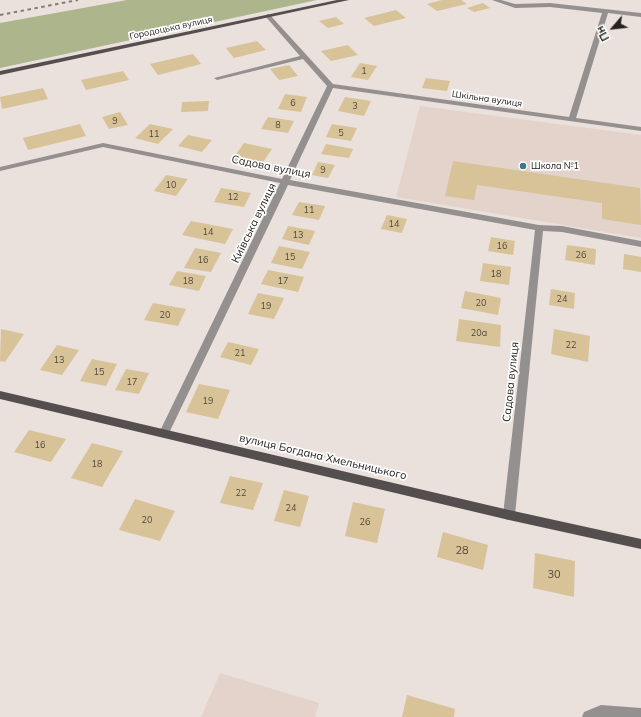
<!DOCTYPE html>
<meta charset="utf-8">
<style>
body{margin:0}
#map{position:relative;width:641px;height:717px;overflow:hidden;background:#eae0dc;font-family:Mulish,sans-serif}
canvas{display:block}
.north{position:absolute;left:593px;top:8px;width:40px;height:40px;-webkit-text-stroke:3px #fff;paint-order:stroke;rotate:242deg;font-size:11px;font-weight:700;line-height:16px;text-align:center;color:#24211f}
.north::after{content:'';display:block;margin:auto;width:14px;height:18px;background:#24211f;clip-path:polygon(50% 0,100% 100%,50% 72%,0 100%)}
</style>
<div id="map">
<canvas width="641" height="717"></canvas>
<div class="north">Пн</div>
</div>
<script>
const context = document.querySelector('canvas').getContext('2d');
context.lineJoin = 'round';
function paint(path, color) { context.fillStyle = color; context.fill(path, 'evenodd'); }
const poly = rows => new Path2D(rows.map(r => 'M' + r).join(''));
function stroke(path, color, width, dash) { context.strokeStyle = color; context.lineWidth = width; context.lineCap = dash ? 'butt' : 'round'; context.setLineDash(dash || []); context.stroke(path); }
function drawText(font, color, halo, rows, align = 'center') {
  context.font = font + ' Mulish,sans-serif'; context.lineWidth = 3.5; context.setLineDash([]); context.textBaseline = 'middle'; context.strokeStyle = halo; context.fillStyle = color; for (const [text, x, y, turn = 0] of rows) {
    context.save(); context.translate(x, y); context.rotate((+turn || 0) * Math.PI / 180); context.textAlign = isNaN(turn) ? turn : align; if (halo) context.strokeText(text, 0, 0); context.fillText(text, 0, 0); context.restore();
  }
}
const built = poly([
 [420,106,641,135,641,238,396,197],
 [220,673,319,703,315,717,201,717]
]);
const green = poly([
 [127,0,317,0,0,68,0,23]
]);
const building = poly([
 [442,0,461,0,467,4,437,11,427,4],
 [483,3,490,8,474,12,467,8],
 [396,10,406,18,374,26,364,18],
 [336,17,344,24,328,28,319,21],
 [257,41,266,50,234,58,226,48],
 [348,45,358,55,331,61,321,51],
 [193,54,201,64,158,75,150,64],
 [360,63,377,66,368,80,351,77],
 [289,65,298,76,279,80,270,69],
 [123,71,129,80,86,90,81,80],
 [426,78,450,81,447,91,422,88],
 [43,88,48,99,2,109,0,97],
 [285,94,307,97,301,112,278,109],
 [345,97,371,101,364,116,338,111],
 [209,101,208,111,181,112,182,102],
 [120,112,128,125,109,129,102,117],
 [268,117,294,121,288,133,261,129],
 [80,124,86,136,28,150,23,138],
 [150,124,173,129,158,144,135,138],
 [332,124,357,128,351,141,326,137],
 [188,135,212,140,202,152,178,146],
 [244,143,272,149,260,167,231,161],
 [326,144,353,149,349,158,321,154],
 [453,161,640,188,641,225,602,219,602,203,477,185,474,200,445,196],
 [318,162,335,165,328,178,312,175],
 [166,175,188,179,176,196,154,191],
 [221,188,251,193,244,207,214,202],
 [299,202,325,206,319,220,292,215],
 [387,215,407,219,402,233,381,229],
 [191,221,233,229,225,244,182,235],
 [288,226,315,231,309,245,282,239],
 [491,237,515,241,513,255,488,251],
 [567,245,596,249,595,265,565,260],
 [279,246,310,252,302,269,271,263],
 [195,248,221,253,211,272,184,268],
 [624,254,641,257,641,272,623,269],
 [483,263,511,267,509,285,480,281],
 [268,270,304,277,298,292,261,284],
 [177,271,206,276,199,291,169,285],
 [551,289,575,293,574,309,549,305],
 [465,291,501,298,498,315,461,308],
 [258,293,284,298,274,319,248,314],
 [153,303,186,309,178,326,144,320],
 [459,319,501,325,500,347,456,341],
 [1,329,24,334,5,362,0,361],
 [554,329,590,336,588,362,551,354],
 [228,342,259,349,251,365,220,357],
 [57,345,79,350,62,375,40,370],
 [92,359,117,364,106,386,80,381],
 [126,369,149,373,139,394,115,390],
 [199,384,230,390,218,419,186,412],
 [29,430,66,439,51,462,14,452],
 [92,443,123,451,102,487,71,478],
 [230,476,263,483,253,510,220,503],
 [284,490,309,496,300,527,274,521],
 [135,499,175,511,160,541,119,530],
 [353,502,385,509,377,543,345,536],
 [443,532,488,545,483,570,437,557],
 [535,553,575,561,574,597,533,588],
 [407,695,455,709,454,717,402,717]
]);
const minor = poly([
 [492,0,501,0,515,4,550,3,641,13,641,17,608,13,576,118,641,127,641,131,333,88,290,180,539,225,562,226,641,241,641,247,562,232,543,231,515,515,513,519,509,520,505,519,503,515,535,230,288,185,169,433,168,436,164,437,160,436,159,433,280,183,103,147,0,171,0,167,103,143,282,179,327,86,303,59,217,80,214,78,300,56,266,17,265,16,268,14,270,15,333,84,569,117,602,13,550,7,515,8,492,0],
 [601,705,641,708,641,717,582,717,584,712,601,705]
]);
const major = poly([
 [337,0,349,0,0,75,0,71,337,0],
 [0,391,509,510,641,539,641,549,509,520,0,399,0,391]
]);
const rail = poly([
 [0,15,78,0]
]);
const markers = [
 [523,166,4,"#38798b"]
];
const farStreetnames = [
 ["Городоцька вулиця",171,28,-12],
 ["Шкільна вулиця",487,99,8]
];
const numberNames = [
 ["1",364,71],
 ["6",293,103],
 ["3",355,106],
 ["9",115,121],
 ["8",278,125],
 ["5",341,133],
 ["11",154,134],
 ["9",323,170],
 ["10",171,185],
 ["12",233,197],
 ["11",309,210],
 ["14",394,224],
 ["14",208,232],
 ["13",298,235],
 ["16",502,246],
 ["26",581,255],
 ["15",290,257],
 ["16",203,260],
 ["18",496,274],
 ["18",188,281],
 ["17",283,281],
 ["24",562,299],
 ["20",481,303],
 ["19",266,306],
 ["20",165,315],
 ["20а",479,333],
 ["22",571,345],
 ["21",240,353],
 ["13",59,360],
 ["15",99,372],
 ["17",132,382],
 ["19",208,401],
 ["16",40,445],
 ["18",97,464],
 ["22",241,493],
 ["24",291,508],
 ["20",147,520],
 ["26",365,522]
];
const farPoinames = [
 ["Школа №1",531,166]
];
const streetNames = [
 ["Садова вулиця",271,167,11],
 ["Київська вулиця",254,223,-64],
 ["Садова вулиця",511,382,-84],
 ["вулиця Богдана Хмельницького",323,457,13]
];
const nearNumbernames = [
 ["28",462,551],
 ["30",554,575]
];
paint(built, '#e3d3ca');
paint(green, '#adb58c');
paint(building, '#d8c298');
paint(minor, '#959090');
paint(major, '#554e4e');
stroke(rail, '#837c79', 2, [3.5, 3.5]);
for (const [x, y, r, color] of markers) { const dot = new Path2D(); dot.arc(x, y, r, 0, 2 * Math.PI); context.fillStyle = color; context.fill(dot); stroke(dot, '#fff', 1.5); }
drawText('9px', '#24211f', '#fff', farStreetnames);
drawText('9px', '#51493d', null, numberNames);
drawText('9px', '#24211f', '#fff', farPoinames, 'left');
drawText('11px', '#24211f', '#fff', streetNames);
drawText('11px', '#51493d', null, nearNumbernames);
</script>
